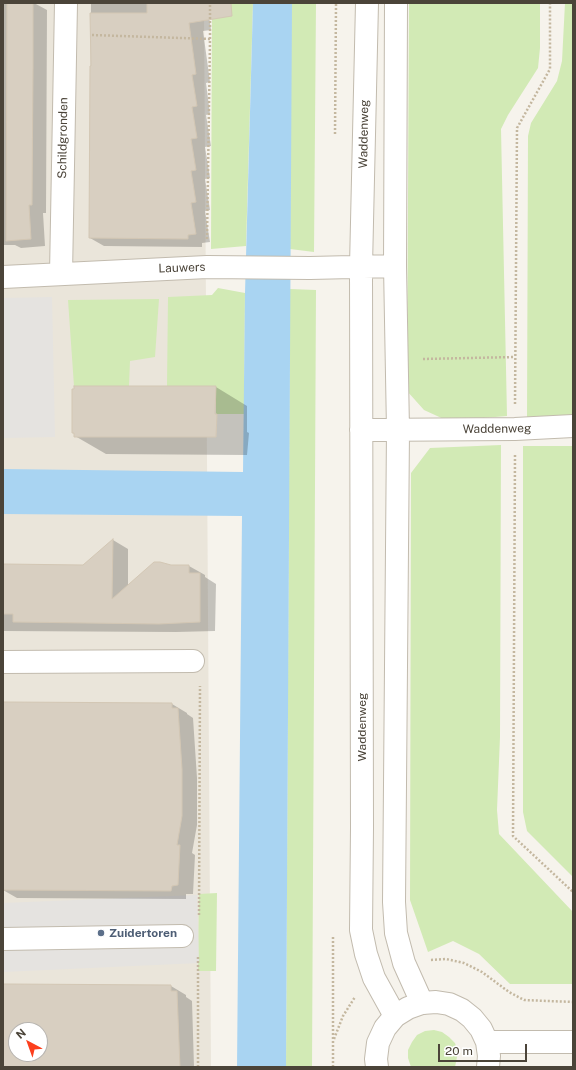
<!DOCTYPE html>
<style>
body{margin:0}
#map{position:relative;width:576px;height:1070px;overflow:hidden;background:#f6f3ec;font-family:"Public Sans",sans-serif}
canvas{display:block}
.frame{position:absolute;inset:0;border:4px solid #4b4439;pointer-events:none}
.north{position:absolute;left:8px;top:1022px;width:40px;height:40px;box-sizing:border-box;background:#fff;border:1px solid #b7b4b0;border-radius:50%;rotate:319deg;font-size:11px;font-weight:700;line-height:16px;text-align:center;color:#4b4439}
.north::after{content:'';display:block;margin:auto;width:14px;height:18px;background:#fc3f1d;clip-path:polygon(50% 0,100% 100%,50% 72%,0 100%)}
.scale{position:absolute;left:438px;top:1044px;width:89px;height:18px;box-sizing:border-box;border:2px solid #4b4439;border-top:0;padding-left:5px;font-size:12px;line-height:14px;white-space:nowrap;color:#4b4439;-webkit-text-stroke:3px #fff;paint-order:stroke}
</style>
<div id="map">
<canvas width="576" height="1070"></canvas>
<div class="frame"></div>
<div class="north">N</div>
<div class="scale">20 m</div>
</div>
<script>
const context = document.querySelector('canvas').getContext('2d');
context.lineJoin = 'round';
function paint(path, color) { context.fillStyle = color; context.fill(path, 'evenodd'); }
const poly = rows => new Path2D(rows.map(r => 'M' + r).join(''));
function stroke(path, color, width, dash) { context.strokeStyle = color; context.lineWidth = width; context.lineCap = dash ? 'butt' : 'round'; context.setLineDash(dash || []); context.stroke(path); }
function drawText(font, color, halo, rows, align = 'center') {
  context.font = font + ' "Public Sans",sans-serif'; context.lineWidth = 3.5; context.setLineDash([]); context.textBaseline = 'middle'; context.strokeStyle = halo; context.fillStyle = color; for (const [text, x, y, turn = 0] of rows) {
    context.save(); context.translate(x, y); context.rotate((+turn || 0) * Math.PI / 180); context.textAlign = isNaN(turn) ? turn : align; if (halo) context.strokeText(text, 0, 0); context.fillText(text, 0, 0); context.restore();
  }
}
const residential = poly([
 [3,3,204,3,211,1067,3,1067],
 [16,1030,40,1030,40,1054,16,1054]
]);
const green = poly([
 [212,3,253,3,246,246,211,249],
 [291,3,316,3,314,252,290,249],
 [409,3,540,3,540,48,538,68,508,115,501,129,507,416,448,421,424,410,407,391],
 [565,3,573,3,573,417,527,419,528,136,531,123,557,81,562,61],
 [218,288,245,293,244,414,216,414,216,386,167,386,168,297,212,295],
 [290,289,316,290,312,1067,286,1067],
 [159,299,155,357,130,361,129,386,74,386,68,300],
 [501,445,500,737,497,810,499,834,573,912,573,984,510,984,479,954,453,941,428,952,410,900,411,473,430,448],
 [523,446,573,446,573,877,527,831,523,812],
 [217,893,216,971,198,971,199,894],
 [434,1030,442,1032,449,1037,455,1043,458,1052,455,1067,411,1067,408,1058,408,1050,412,1042,417,1035,425,1031]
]);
const parking = poly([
 [52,297,55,437,3,438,3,298],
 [197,895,199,963,3,972,3,903]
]);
const water = poly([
 [253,3,292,3,286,1067,237,1067,242,516,3,514,3,469,243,472,245,293]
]);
const shadow = poly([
 [3,3,34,3,47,10,46,213,43,213,45,246,21,248,15,245,3,245],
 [91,3,207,3,211,30,203,31,210,82,206,83,210,114,206,115,211,146,205,147,210,178,205,179,210,210,205,211,210,242,202,243,202,247,104,246,90,238],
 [216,387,247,406,247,432,249,433,247,455,106,454,75,436,75,434,73,433],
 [113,540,128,549,128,586,171,566,189,566,205,575,205,577,216,584,215,631,176,632,3,631,3,565,84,566],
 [3,703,172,704,187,713,187,714,193,718,197,778,197,825,192,853,195,855,193,894,186,894,186,899,17,898,3,890],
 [3,985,171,986,186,995,186,997,192,1001,194,1067,3,1067],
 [16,1030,40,1030,40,1054,16,1054]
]);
const building = poly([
 [7,3,33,3,33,69,32,205,29,205,31,239,6,241,7,3],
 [147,3,231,3,232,16,189,23,196,74,192,75,197,106,192,107,197,138,191,139,196,170,191,171,196,202,191,203,196,234,188,235,188,239,89,238,90,66,91,66,90,13,147,13,147,3],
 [74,386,216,386,215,414,217,414,216,437,74,437,74,433,72,433,72,389,74,389,74,386],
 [113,539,112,599,154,562,160,562,171,565,189,565,189,573,200,573,200,622,159,624,13,622,13,614,3,614,3,564,83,565,113,539],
 [3,702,172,703,172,708,178,708,182,769,182,816,177,845,180,845,178,885,172,886,171,891,3,890,3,702],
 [3,984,171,985,171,991,177,991,180,1067,3,1067,3,984],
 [16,1030,40,1030,40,1054,16,1054,16,1030]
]);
const path = poly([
 [92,35,210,39,207,240],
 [210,39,210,3],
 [335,134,336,3],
 [423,359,515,357],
 [515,404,517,128,550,69,550,3],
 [515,455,513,836,573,892],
 [199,915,200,686],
 [431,960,446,959,464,963,482,972,509,992,524,1000,573,1002],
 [334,1039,343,1016,355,997],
 [198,1067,198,956],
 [333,1067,333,935]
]);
const minor = poly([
 [367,3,361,266,362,828,361,930,366,954,374,978,395,1016],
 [396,3,395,266,398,430,394,902,396,933,404,963,422,1003],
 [61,274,66,3],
 [3,277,207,267,310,268,395,266],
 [361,430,515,429,573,426],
 [3,662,193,661],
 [3,939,182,936]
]);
const tertiary = poly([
 [487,1042,573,1042],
 [377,1067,376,1059,378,1043,385,1028,395,1016,408,1008,422,1003,436,1002,449,1004,462,1010,472,1018,481,1029,487,1042,489,1056,488,1067]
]);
const markers = [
 [101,933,4,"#5c6f8a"]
];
const streetNames = [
 ["Waddenweg",364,134,-89],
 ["Schildgronden",63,138,-89],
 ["Lauwers",182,268,-2],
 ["Waddenweg",497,429,-1],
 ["Waddenweg",362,727,-90]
];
const serviceNames = [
 ["Zuidertoren",109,933]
];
paint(residential, '#eae5da');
paint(green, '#d2eab5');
paint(parking, '#e5e3e0');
paint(water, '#a9d4f2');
paint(shadow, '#0003');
paint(building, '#d8cfc1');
stroke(building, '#d3c7b4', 1);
stroke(minor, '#c2bbae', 24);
stroke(tertiary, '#c2bbae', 24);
stroke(path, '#c4b79f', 2.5, [2, 2]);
stroke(minor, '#fff', 22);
stroke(tertiary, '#fff', 22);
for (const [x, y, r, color] of markers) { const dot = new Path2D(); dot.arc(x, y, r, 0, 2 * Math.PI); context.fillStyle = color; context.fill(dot); stroke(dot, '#fff', 1.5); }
drawText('12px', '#4b4439', '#fff', streetNames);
drawText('bold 12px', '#4e5e75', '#fff', serviceNames, 'left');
</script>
